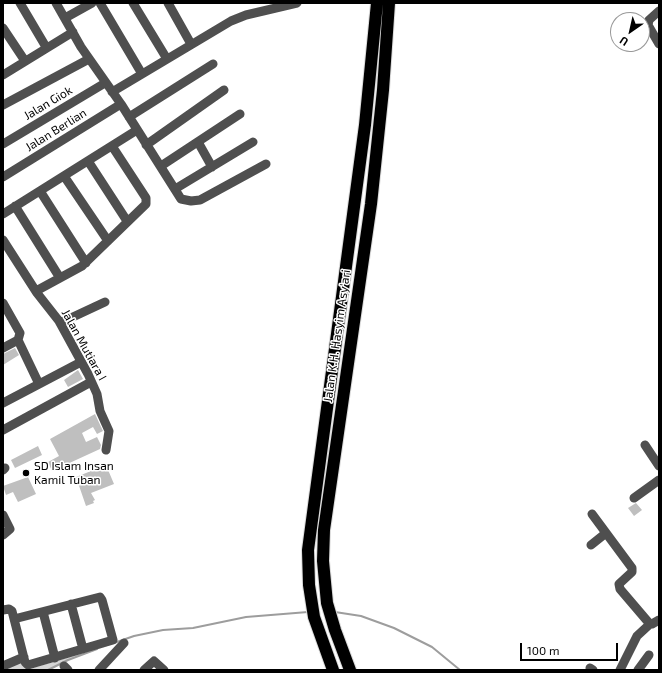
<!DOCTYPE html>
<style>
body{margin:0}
#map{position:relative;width:662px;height:673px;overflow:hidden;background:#fff;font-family:"Exo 2",sans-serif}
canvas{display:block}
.frame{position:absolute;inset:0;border:4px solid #000;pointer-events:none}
.north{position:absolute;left:610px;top:12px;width:40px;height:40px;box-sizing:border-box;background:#fff;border:1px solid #999;border-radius:50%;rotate:214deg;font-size:11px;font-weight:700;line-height:16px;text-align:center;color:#000}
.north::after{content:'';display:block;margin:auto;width:14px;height:18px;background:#000;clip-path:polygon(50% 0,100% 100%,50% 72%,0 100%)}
.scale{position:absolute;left:520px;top:643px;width:98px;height:18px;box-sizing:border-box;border:2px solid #000;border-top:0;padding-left:5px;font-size:12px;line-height:14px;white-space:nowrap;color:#000;-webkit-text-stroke:3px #fff;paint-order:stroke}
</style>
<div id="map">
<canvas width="662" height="673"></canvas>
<div class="frame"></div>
<div class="north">U</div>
<div class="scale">100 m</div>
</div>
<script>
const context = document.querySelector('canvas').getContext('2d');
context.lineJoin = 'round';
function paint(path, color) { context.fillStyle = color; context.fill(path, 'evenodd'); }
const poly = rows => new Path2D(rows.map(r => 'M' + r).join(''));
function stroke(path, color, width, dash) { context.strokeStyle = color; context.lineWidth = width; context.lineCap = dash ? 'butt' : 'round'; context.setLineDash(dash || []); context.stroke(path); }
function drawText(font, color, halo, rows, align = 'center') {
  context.font = font + ' "Exo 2",sans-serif'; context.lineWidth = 3; context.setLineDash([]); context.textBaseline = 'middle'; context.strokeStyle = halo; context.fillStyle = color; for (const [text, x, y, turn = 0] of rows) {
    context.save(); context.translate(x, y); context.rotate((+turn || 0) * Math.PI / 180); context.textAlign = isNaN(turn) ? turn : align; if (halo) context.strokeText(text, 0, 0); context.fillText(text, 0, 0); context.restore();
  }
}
const green = poly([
 [116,643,68,660,48,670,3,670,22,662,25,669,30,669]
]);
const stream = poly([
 [335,612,361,616,394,628,432,647,460,670],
 [114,643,134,636,163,630,193,628,246,617,308,612],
 [48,670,68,660,97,649]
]);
const building = poly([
 [15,348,19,355,3,365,3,354],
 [78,370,83,379,68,387,64,380],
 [95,414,103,431,97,434,93,427,82,433,86,442,97,437,101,445,100,449,52,471,48,462,59,456,50,439],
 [38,446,42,455,15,468,11,460],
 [106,465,114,484,91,493,95,500,93,501,94,503,86,506,76,477],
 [28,477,36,494,18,502,13,492,6,495,3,486],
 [636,503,642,510,634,516,628,508]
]);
const minor = poly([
 [20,3,46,47],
 [56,3,81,47,121,104,181,199,191,201,200,200,266,164],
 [100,3,142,74],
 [133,3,167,59],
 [168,3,191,44],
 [659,11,649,20,648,25,659,44],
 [65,18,92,3],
 [3,28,25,61],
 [3,75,73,32],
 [112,92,231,21,246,15,297,3],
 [3,105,89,59],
 [129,117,213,64],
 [198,142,212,167],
 [3,144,105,83],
 [146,145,224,90],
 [88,161,127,221],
 [161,166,240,114],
 [64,176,108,241],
 [3,177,121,104],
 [175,189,253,142],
 [40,191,86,263],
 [15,206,60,278],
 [3,214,137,130],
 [3,240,37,293,59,321,88,374,97,394,100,411,109,431,106,450],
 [36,291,82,266,146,204,146,198,112,146],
 [3,303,20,333,18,340,3,348],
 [60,323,105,302],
 [18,340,39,384],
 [3,403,81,362],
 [3,430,91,382],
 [645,445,659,466],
 [3,470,5,468],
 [634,498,659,480],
 [592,514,632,568,632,572,619,584,620,589,649,623,652,624,659,620],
 [3,515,10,529,3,535],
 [591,545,606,533],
 [71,604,83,649],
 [3,610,9,609,12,611,25,662,28,665,113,640,102,600,100,597,14,619],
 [43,612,55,658],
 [3,666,24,657],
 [64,666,68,670],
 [590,668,593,670],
 [99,670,124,643],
 [144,670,154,661,164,670],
 [620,670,637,636,650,624],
 [638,670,649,655]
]);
const highway = poly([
 [333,670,314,617,309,585,308,550,365,125,377,3],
 [350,670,335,630,327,603,323,561,324,530,371,204,383,90,389,3]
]);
const markers = [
 [26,473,4,"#000"]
];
const streetNames = [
 ["Jalan Giok",48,103,-31],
 ["Jalan Berlian",56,130,-32],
 ["Jalan K.H. Hasyim Asy'ari",337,336,-82],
 ["Jalan Mutiara I",84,345,61]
];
const poiNames = [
 ["SD Islam Insan",34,466],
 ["Kamil Tuban",34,480]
];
paint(green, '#d6d6d6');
stroke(stream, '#9d9d9d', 2);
paint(building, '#bfbfbf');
stroke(highway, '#dbdbdb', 14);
stroke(minor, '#4f4f4f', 9);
stroke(highway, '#000', 12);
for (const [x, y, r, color] of markers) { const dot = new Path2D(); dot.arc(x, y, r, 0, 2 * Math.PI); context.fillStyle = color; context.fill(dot); stroke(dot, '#fff', 1.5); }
drawText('12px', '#000', '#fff', streetNames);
drawText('12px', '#000', '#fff', poiNames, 'left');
</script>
